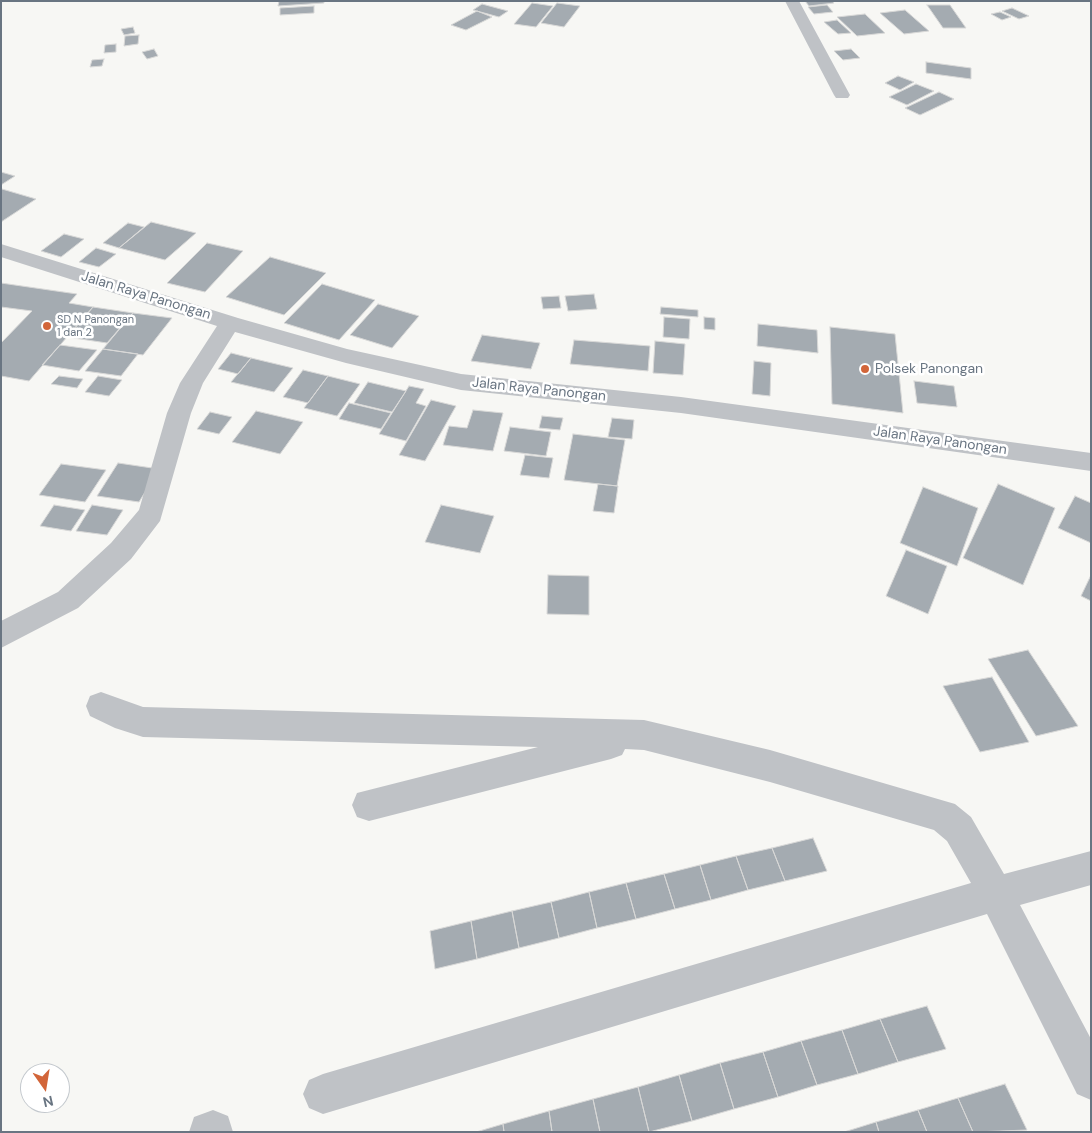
<!DOCTYPE html>
<style>
body{margin:0}
#map{position:relative;width:1092px;height:1133px;overflow:hidden;background:#f7f7f4;font-family:"DM Sans",sans-serif}
canvas{display:block}
.frame{position:absolute;inset:0;border:2px solid #697582;pointer-events:none}
.north{position:absolute;left:20px;top:1063px;width:50px;height:50px;box-sizing:border-box;background:#fff;border:1px solid #c3c8cd;border-radius:50%;rotate:167deg;font-size:14px;font-weight:700;line-height:20px;text-align:center;color:#697582}
.north::after{content:'';display:block;margin:auto;width:18px;height:22px;background:#d26539;clip-path:polygon(50% 0,100% 100%,50% 72%,0 100%)}
</style>
<div id="map">
<canvas width="1092" height="1133"></canvas>
<div class="frame"></div>
<div class="north">N</div>
</div>
<script>
const context = document.querySelector('canvas').getContext('2d');
context.lineJoin = 'round';
function paint(path, color) { context.fillStyle = color; context.fill(path, 'evenodd'); }
const poly = rows => new Path2D(rows.map(r => 'M' + r).join(''));
function stroke(path, color, width, dash) { context.strokeStyle = color; context.lineWidth = width; context.lineCap = dash ? 'butt' : 'round'; context.setLineDash(dash || []); context.stroke(path); }
function drawText(font, color, halo, rows, align = 'center') {
  context.font = font + ' "DM Sans",sans-serif'; context.lineWidth = 5; context.setLineDash([]); context.textBaseline = 'middle'; context.strokeStyle = halo; context.fillStyle = color; for (const [text, x, y, turn = 0] of rows) {
    context.save(); context.translate(x, y); context.rotate((+turn || 0) * Math.PI / 180); context.textAlign = isNaN(turn) ? turn : align; if (halo) context.strokeText(text, 0, 0); context.fillText(text, 0, 0); context.restore();
  }
}
const building = poly([
 [279,1,324,1,324,3,278,6,279,1],
 [805,1,832,1,834,3,809,6,805,1],
 [532,3,553,6,536,27,514,24,532,3],
 [557,3,580,6,564,27,541,23,557,3],
 [482,4,508,11,499,17,473,10,482,4],
 [827,5,833,12,814,14,808,7,827,5],
 [927,5,950,5,966,28,943,28,927,5],
 [314,6,314,13,280,15,280,8,314,6],
 [1012,8,1029,16,1019,19,1002,11,1012,8],
 [905,10,929,31,904,34,880,13,905,10],
 [477,11,492,17,466,30,451,25,477,11],
 [1000,12,1011,17,1002,20,991,14,1000,12],
 [865,14,885,33,857,36,837,17,865,14],
 [837,20,851,33,838,34,824,22,837,20],
 [133,27,135,33,124,35,121,29,133,27],
 [139,35,138,44,124,46,125,36,139,35],
 [116,44,116,52,104,53,105,45,116,44],
 [154,49,158,56,147,59,142,52,154,49],
 [851,49,860,58,843,60,834,51,851,49],
 [104,59,102,66,90,67,92,60,104,59],
 [926,62,971,68,971,79,926,73,926,62],
 [898,76,914,82,900,90,885,83,898,76],
 [916,84,934,91,907,105,889,97,916,84],
 [939,92,954,99,920,115,905,108,939,92],
 [1,172,15,176,1,185,1,172],
 [1,189,2,189,36,199,1,222,1,189],
 [151,222,196,233,165,260,119,248,151,222],
 [128,223,144,227,119,248,103,243,128,223],
 [64,234,84,239,61,257,41,251,64,234],
 [207,243,243,251,205,292,167,283,207,243],
 [96,248,116,254,99,267,79,262,96,248],
 [270,257,326,273,284,315,226,297,270,257],
 [1,283,77,294,69,303,93,307,29,381,1,376,1,343,32,311,1,307,1,283],
 [322,284,375,300,339,340,284,323,322,284],
 [594,294,597,309,568,311,565,296,594,294],
 [559,296,561,308,543,309,541,297,559,296],
 [378,304,419,316,392,348,350,335,378,304],
 [93,307,133,313,107,343,67,337,93,307],
 [661,307,698,310,698,317,660,314,661,307],
 [133,313,172,318,143,355,103,349,133,313],
 [664,317,690,319,689,339,663,337,664,317],
 [704,317,715,318,715,330,704,329,704,317],
 [758,324,817,330,818,353,757,346,758,324],
 [830,327,895,334,903,413,832,404,830,327],
 [482,335,540,343,531,369,471,361,482,335],
 [574,340,650,346,648,371,570,364,574,340],
 [655,341,685,344,683,375,653,373,655,341],
 [60,345,97,350,79,371,42,365,60,345],
 [103,349,138,354,121,376,85,371,103,349],
 [231,353,251,358,238,374,218,369,231,353],
 [251,358,293,368,274,392,231,382,251,358],
 [754,361,771,363,770,396,752,394,754,361],
 [303,370,328,376,308,403,283,397,303,370],
 [59,376,83,379,77,388,51,384,59,376],
 [98,376,122,380,109,396,85,392,98,376],
 [328,376,360,384,337,416,304,408,328,376],
 [914,381,954,386,957,407,917,403,914,381],
 [368,382,406,391,392,412,354,403,368,382],
 [409,386,424,389,416,403,426,406,406,441,379,434,409,386],
 [431,400,456,406,425,461,399,455,431,400],
 [349,403,391,413,381,429,339,419,349,403],
 [473,410,503,413,493,451,443,445,449,426,467,428,473,410],
 [256,411,303,422,280,454,232,442,256,411],
 [210,412,232,417,219,434,197,429,210,412],
 [542,416,563,418,560,430,539,428,542,416],
 [612,418,634,420,632,439,608,437,612,418],
 [510,427,551,432,546,456,504,451,510,427],
 [573,434,625,440,617,486,564,480,573,434],
 [525,455,553,458,549,478,520,475,525,455],
 [118,463,159,469,139,502,97,496,118,463],
 [61,464,106,470,85,502,39,495,61,464],
 [598,484,618,486,614,513,593,511,598,484],
 [998,484,1055,508,1023,585,963,558,998,484],
 [923,487,978,508,957,566,900,543,923,487],
 [1075,496,1091,503,1091,543,1058,528,1075,496],
 [54,505,85,510,71,531,40,526,54,505],
 [92,505,123,510,107,535,76,531,92,505],
 [441,505,494,516,480,553,425,542,441,505],
 [906,550,947,566,928,614,886,596,906,550],
 [548,575,589,576,589,615,547,614,548,575],
 [1091,575,1091,601,1081,596,1091,575],
 [1028,650,1078,726,1036,736,988,659,1028,650],
 [992,677,1029,742,980,752,943,686,992,677],
 [813,838,827,871,785,881,772,848,813,838],
 [772,848,785,881,748,890,736,856,772,848],
 [736,856,748,890,711,900,700,865,736,856],
 [700,865,711,900,675,909,664,874,700,865],
 [664,874,675,909,636,919,626,883,664,874],
 [626,883,636,919,597,928,589,892,626,883],
 [589,892,597,928,559,938,551,902,589,892],
 [551,902,559,938,519,948,512,911,551,902],
 [512,911,519,948,477,959,471,921,512,911],
 [471,921,477,959,435,969,430,931,471,921],
 [927,1006,946,1049,898,1062,880,1019,927,1006],
 [880,1019,898,1062,858,1074,842,1030,880,1019],
 [842,1030,858,1074,817,1085,801,1041,842,1030],
 [801,1041,817,1085,778,1097,763,1052,801,1041],
 [763,1052,778,1097,734,1109,720,1063,763,1052],
 [720,1063,734,1109,692,1121,679,1075,720,1063],
 [679,1075,692,1121,649,1132,638,1087,679,1075],
 [1005,1084,1027,1130,973,1132,958,1098,1005,1084],
 [638,1087,649,1132,600,1132,593,1099,638,1087],
 [958,1098,973,1132,927,1132,918,1110,958,1098],
 [593,1099,600,1132,552,1132,549,1111,593,1099],
 [918,1110,927,1132,879,1132,876,1122,918,1110],
 [549,1111,552,1132,504,1132,503,1124,549,1111],
 [876,1122,879,1132,844,1132,876,1122],
 [503,1124,504,1132,476,1132,503,1124]
]);
const minor = poly([
 [785,1,799,1,850,95,848,98,836,98,834,95,785,1],
 [1,244,238,318,347,349,461,374,681,397,1091,453,1091,471,681,413,461,390,346,363,235,332,203,383,191,413,160,521,131,559,78,608,1,648,1,621,58,592,111,543,139,510,167,413,180,383,217,326,1,257,1,244],
 [101,692,143,707,644,720,770,750,955,804,971,817,1004,874,1091,851,1091,885,1020,905,1091,1039,1091,1100,1077,1094,987,914,323,1114,309,1108,303,1094,309,1080,323,1074,971,883,947,841,934,830,770,782,644,750,625,749,622,755,611,759,369,821,357,817,352,805,357,793,538,747,143,737,115,728,90,716,86,706,90,696,101,692],
 [213,1110,228,1116,233,1132,189,1132,194,1117,213,1110]
]);
const markers = [
 [47,326,5,"#d26539"],
 [865,369,5,"#d26539"]
];
const farPoinames = [
 ["SD N Panongan",57,320],
 ["1 dan 2",57,333]
];
const streetNames = [
 ["Jalan Raya Panongan",146,296,17],
 ["Jalan Raya Panongan",539,390,6],
 ["Jalan Raya Panongan",940,441,8]
];
const poiNames = [
 ["Polsek Panongan",875,369]
];
paint(building, '#a4abb1');
stroke(building, '#d8d8d7', 1);
paint(minor, '#bfc2c6');
for (const [x, y, r, color] of markers) { const dot = new Path2D(); dot.arc(x, y, r, 0, 2 * Math.PI); context.fillStyle = color; context.fill(dot); stroke(dot, '#fff', 2); }
drawText('11px', '#697582', '#fff', farPoinames, 'left');
drawText('14px', '#697582', '#fff', streetNames);
drawText('14px', '#697582', '#fff', poiNames, 'left');
</script>
